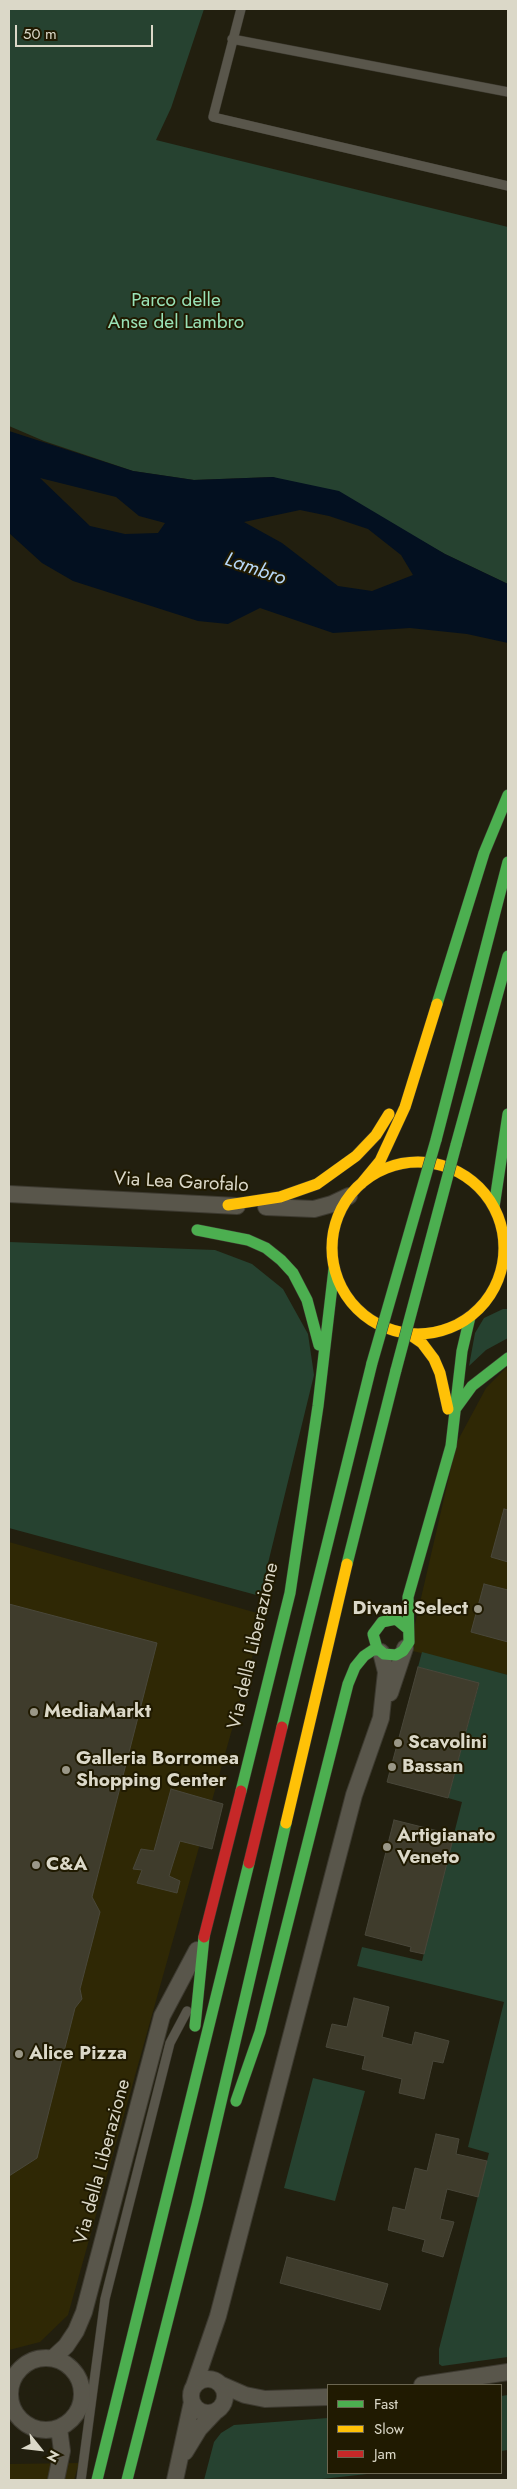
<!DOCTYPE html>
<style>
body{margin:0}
#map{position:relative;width:517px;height:2489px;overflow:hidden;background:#221f0f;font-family:Jost,sans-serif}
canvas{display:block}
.frame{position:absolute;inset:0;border:10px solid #dbd8c8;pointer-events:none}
.legend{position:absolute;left:327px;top:2384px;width:175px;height:90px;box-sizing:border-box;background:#201a01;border:1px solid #6b6651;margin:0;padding:6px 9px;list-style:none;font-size:15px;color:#dbd8c8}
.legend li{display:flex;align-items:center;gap:10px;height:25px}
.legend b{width:25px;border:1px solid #6b6651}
.north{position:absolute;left:15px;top:2424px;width:50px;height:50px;-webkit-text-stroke:4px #201a01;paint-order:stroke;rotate:119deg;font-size:14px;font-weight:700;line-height:20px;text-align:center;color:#dbd8c8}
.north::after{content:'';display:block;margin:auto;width:18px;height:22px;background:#dbd8c8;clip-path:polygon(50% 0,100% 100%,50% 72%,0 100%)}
.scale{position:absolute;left:15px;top:25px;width:138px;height:22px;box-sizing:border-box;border:2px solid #dbd8c8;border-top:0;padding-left:6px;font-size:15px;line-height:18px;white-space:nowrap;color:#dbd8c8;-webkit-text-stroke:4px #201a01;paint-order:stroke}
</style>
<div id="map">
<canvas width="517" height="2489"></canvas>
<div class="frame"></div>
<ul class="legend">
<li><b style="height:6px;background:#4caf50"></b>Fast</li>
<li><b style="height:6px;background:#ffc107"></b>Slow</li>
<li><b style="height:6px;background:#c62828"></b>Jam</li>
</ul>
<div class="north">N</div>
<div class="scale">50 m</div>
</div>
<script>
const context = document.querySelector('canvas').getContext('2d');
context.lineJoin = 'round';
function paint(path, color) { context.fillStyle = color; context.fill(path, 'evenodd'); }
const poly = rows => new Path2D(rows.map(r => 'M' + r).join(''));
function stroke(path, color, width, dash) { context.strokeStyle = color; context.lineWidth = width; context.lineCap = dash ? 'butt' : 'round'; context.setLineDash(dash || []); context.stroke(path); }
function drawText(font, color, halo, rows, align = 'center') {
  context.font = font + ' Jost,sans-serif'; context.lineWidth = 4; context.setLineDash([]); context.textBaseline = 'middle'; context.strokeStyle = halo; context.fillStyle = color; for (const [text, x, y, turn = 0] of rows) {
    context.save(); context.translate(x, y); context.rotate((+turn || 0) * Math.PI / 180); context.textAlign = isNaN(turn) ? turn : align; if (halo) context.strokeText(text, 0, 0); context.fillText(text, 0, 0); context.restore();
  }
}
const built = poly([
 [508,1366,508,1675,409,1650,457,1442,486,1388],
 [9,1542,264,1615,68,2315,40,2342,9,2350],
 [79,2463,74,2480,9,2480,9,2464]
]);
const green = poly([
 [9,9,204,9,171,108,156,140,508,227,508,584,445,554,409,534,273,477,194,480,133,471,44,441,9,426],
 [9,1242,215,1250,252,1264,283,1289,308,1334,314,1375,260,1596,9,1528],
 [503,1309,508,1309,508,1338,486,1350,469,1366,475,1333,484,1318],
 [422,1652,508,1675,508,2357,442,2366,439,2364,439,2349,489,2153,468,2147,504,2002,357,1966,362,1947,422,1961,462,1802,448,1798,479,1684,418,1667],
 [313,2078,365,2091,335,2201,284,2188],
 [508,2395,508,2450,501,2451,501,2396],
 [328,2418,328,2473,376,2473,313,2480,204,2480,214,2442,221,2433,234,2425]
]);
const water = poly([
 [9,431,133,471,194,480,273,477,339,491,445,554,508,584,508,643,467,634,410,628,333,633,260,608,228,624,198,621,73,581,42,563,9,533],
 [40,478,116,497,139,516,165,523,158,533,125,534,90,526],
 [300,510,329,516,368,529,401,555,413,575,372,591,338,586,282,543,244,522]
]);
const building = poly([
 [504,1509,508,1510,508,1562,491,1557,504,1509],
 [484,1584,508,1590,508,1642,471,1632,484,1584],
 [9,1604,157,1643,92,1897,100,1912,80,1989,82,1999,75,2008,37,2158,9,2176,9,1604],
 [418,1667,479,1683,448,1798,387,1782,418,1667],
 [171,1789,223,1804,212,1849,180,1841,169,1876,180,1881,177,1893,137,1883,142,1870,133,1869,141,1849,154,1851,171,1789],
 [394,1820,454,1835,424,1954,410,1951,411,1947,365,1935,394,1820],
 [354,1998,389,2007,382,2037,412,2045,415,2032,449,2041,443,2063,433,2061,424,2099,399,2093,402,2079,362,2069,365,2056,326,2047,332,2024,347,2027,354,1998],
 [436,2134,459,2139,456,2154,487,2161,478,2197,447,2189,440,2219,454,2222,443,2257,422,2251,425,2240,388,2230,393,2207,405,2210,415,2168,427,2171,436,2134],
 [287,2257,388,2284,380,2310,280,2283,287,2257]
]);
const lane = poly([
 [241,9,213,117,508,186],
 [232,39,508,92],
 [81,2480,105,2299,170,2043,187,2011]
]);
const street = poly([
 [9,1194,237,1206],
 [266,1207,314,1209,332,1204,349,1196],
 [390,1693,405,1648],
 [53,2358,66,2346,76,2331,84,2312,162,2016,197,1950],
 '10 2394a36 36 0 1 1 72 0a36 36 0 1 1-72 0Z',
 '191 2396a17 17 0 1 1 34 0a17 17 0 1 1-34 0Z',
 [222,2385,245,2395,265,2399,328,2397],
 [422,2385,508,2372],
 [194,2386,218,2316,354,1795,381,1718,386,1672,381,1652],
 [185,2452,199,2429,216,2411],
 [56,2480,62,2451,59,2428],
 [175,2480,192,2402]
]);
const fast = poly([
 [437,1004,484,853,508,795],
 [436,1140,508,862],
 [456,1145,508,956],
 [494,1207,508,1114],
 [197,1230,248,1240,266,1248,281,1260,293,1273,307,1300,319,1345],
 [456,1408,472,1386,508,1358],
 [347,1564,396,1370],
 [408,1629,396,1619,382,1622,373,1634,377,1648,384,1654,396,1655,403,1651,409,1642,408,1597,451,1446,462,1351,470,1317],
 [282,1727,372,1363],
 [241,1791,290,1593,318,1406,334,1269],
 [195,2026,204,1937],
 [236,2101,260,2032,348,1684,355,1667,364,1656,373,1650,379,1650],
 [97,2480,249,1863],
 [127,2480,197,2205,286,1823]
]);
const slow = poly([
 '332 1248a86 86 0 1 1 172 0a86 86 0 1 1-172 0Z',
 [361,1184,380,1161,405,1107,437,1004],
 [228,1205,280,1197,317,1184,356,1156,376,1135,389,1114],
 [409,1334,422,1343,434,1359,440,1373,448,1409],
 [286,1823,347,1564]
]);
const jam = poly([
 [249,1863,282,1727],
 [204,1937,241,1791]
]);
const fastBridge = poly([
 [372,1363,436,1140],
 [396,1370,456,1145]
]);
const markers = [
 [478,1609,5,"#9a9787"],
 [34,1712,5,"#9a9787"],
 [398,1743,5,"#9a9787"],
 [392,1767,5,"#9a9787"],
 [66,1770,5,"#9a9787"],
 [387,1847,5,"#9a9787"],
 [36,1865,5,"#9a9787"],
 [19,2054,5,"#9a9787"]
];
const parkNames = [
 ["Parco delle",176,301],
 ["Anse del Lambro",176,323]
];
const streetNames = [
 ["Via Lea Garofalo",181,1183,3],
 ["Via della Liberazione",254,1646,-77],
 ["Via della Liberazione",103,2162,-75]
];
const poiNames = [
 ["Divani Select",468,1609,"right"],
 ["MediaMarkt",44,1712],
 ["Scavolini",408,1743],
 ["Galleria Borromea",76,1759],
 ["Shopping Center",76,1781],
 ["Bassan",402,1767],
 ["Artigianato",397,1836],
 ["Veneto",397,1858],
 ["C&A",46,1865],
 ["Alice Pizza",29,2054]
];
const waterNames = [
 ["Lambro",255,570,19]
];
paint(built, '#2f2805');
paint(green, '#264230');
paint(water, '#031020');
paint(building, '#3f3c2c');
stroke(building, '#49473a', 1);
stroke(lane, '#3d3a30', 10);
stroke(street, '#3d3a30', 18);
stroke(fast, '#3d3a30', 12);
stroke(slow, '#3d3a30', 12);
stroke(jam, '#3d3a30', 12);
stroke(lane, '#59564b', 9);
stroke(street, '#59564b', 16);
stroke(fast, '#4caf50', 11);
stroke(slow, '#ffc107', 11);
stroke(jam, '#c62828', 11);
stroke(fastBridge, '#3d3a30', 12, []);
stroke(fastBridge, '#4caf50', 11);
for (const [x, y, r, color] of markers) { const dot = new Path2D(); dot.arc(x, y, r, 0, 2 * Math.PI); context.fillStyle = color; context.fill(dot); stroke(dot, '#201a01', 2); }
drawText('19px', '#99e1b6', '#201a01', parkNames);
drawText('19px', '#dbd8c8', '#201a01', streetNames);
drawText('bold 19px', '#dbd8c8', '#201a01', poiNames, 'left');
drawText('italic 20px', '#b8d9f9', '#201a01', waterNames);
</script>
